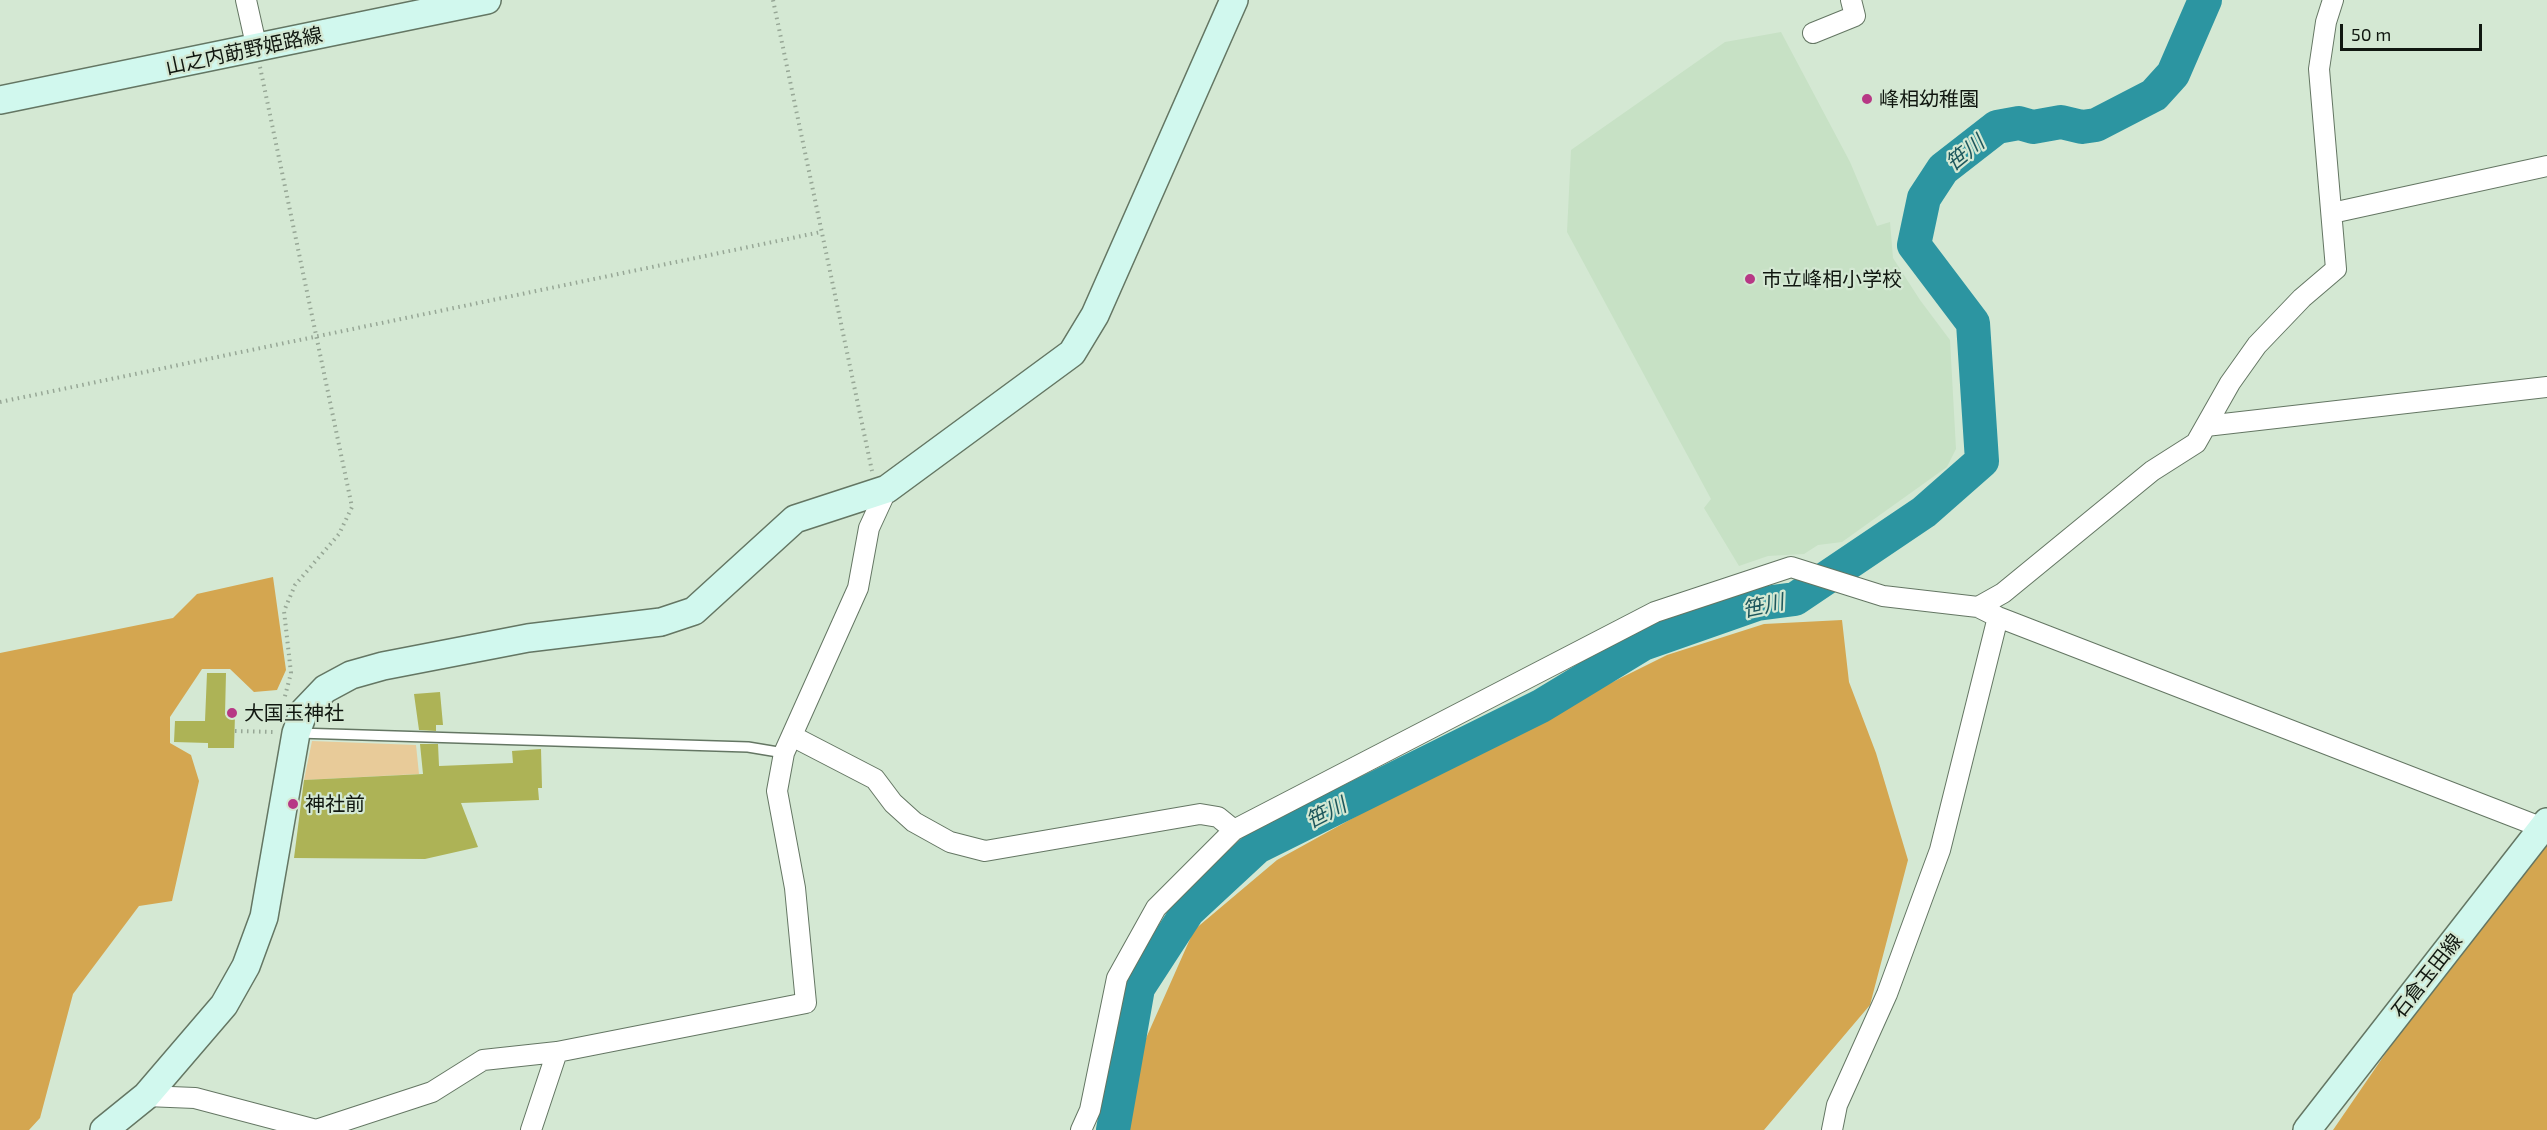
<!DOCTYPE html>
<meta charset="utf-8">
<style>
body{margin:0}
#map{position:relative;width:2547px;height:1130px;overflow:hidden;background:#d4e8d3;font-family:"Exo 2",sans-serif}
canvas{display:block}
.scale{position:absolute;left:2340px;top:24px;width:142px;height:27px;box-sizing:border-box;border:3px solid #101710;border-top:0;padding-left:8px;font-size:18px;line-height:21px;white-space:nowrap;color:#101710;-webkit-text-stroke:4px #d4e8d3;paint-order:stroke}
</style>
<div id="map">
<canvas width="2547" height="1130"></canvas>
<div class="scale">50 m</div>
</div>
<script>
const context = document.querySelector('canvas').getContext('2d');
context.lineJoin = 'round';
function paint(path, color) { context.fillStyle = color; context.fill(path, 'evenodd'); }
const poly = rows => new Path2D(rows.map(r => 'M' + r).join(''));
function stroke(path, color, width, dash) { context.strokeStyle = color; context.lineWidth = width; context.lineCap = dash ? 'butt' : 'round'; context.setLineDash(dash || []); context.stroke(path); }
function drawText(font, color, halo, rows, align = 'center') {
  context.font = font + ' "Exo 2","Noto Sans JP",sans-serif'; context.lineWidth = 4.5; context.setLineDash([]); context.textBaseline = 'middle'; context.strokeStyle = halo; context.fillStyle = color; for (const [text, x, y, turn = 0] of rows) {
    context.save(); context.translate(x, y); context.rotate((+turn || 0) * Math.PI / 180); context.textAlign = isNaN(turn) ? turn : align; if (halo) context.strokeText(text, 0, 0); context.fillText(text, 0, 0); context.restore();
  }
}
const built = poly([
 [1781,32,1850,162,1877,226,1890,222,1893,258,1920,300,1950,340,1956,449,1947,467,1842,542,1818,545,1804,554,1768,556,1739,566,1704,508,1711,499,1567,232,1571,150,1725,42]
]);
const green = poly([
 [312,741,416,745,419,774,304,780]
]);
const forest = poly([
 [273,577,286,670,277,690,254,692,230,669,202,669,170,717,170,743,191,755,199,781,172,901,139,906,73,994,40,1118,29,1130,0,1130,0,653,173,618,197,594],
 [1842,620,1849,682,1876,753,1908,860,1870,1005,1764,1130,1123,1130,1135,1063,1194,930,1277,860,1478,749,1667,655,1764,624],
 [2547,818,2547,1130,2333,1130]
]);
const river = poly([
 [1113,1130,1138,988,1188,911,1257,847,1541,706,1643,644,1757,604,1795,599,1924,512,1982,461,1973,323,1914,245,1924,198,1943,169,1997,127,2019,123,2033,127,2061,122,2082,127,2096,125,2154,95,2173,74,2205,0]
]);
const building = poly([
 [207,673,226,673,225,715,235,715,234,748,208,748,208,743,174,742,175,721,205,721],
 [440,692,443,725,436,725,436,731,419,730,414,694],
 [420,744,438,744,439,766,513,763,512,751,541,749,542,788,538,788,539,800,461,803,478,847,425,859,294,858,304,780,423,774]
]);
const path = poly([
 [773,0,872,471],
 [260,67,352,507,339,534,295,585,284,611,291,673,284,700],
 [0,402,821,232],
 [235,731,274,732]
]);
const lane = poly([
 [298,733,748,747,784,753]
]);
const street = poly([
 [246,0,257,49],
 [1813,33,1855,16,1851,0],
 [2332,213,2547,166],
 [2206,426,2547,387],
 [1978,607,2003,593,2152,471,2196,443,2230,383,2257,345,2302,298,2336,269,2319,69,2326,22,2333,0],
 [792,736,875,779,893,803,914,822,950,842,985,851,1200,814,1218,817,1234,830],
 [146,1096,195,1098,316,1130,432,1092,483,1060,557,1052,806,1003,795,888,777,791,784,753,858,588,869,528,887,489],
 [531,1130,557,1052],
 [1081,1130,1090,1110,1117,978,1156,908,1234,830,1655,612,1791,567,1883,596,1978,607,1998,617,2543,828],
 [1832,1130,1837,1105,1887,994,1940,850,1998,617]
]);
const secondary = poly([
 [0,100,487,0],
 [104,1130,146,1096,224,1005,246,966,264,917,296,733,304,711,325,689,351,675,383,666,528,638,661,622,694,611,795,519,887,489,1072,353,1095,315,1234,0],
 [2307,1130,2547,822]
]);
const markers = [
 [1867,99,6,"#b73885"],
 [1750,279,6,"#b73885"],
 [232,713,6,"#b73885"],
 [293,804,6,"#b73885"]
];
const streetNames = [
 ["山之内莇野姫路線",244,51,-12],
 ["石倉玉田線",2427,976,-52]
];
const poiNames = [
 ["峰相幼稚園",1879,99],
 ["市立峰相小学校",1762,279],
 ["大国玉神社",244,713],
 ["神社前",305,804]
];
const waterNames = [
 ["笹川",1965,153,-39],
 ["笹川",1763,606,-12],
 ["笹川",1326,813,-27]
];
paint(built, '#c7e1c5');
paint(green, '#e8cb99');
paint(forest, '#d4a650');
stroke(river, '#2c95a1', 34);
paint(building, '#adb356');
stroke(lane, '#647663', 12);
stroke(street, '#647663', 22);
stroke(secondary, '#647663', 30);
stroke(path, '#97a796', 4, [1.5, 4.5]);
stroke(lane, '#fff', 9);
stroke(street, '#fff', 20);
stroke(secondary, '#d1f8ee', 27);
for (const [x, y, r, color] of markers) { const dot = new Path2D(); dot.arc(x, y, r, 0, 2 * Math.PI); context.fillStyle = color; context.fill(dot); stroke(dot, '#d4e8d3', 2); }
drawText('20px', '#101710', '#d4e8d3', streetNames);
drawText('20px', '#101710', '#d4e8d3', poiNames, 'left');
drawText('italic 21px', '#1e575d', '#d4e8d3', waterNames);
</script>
